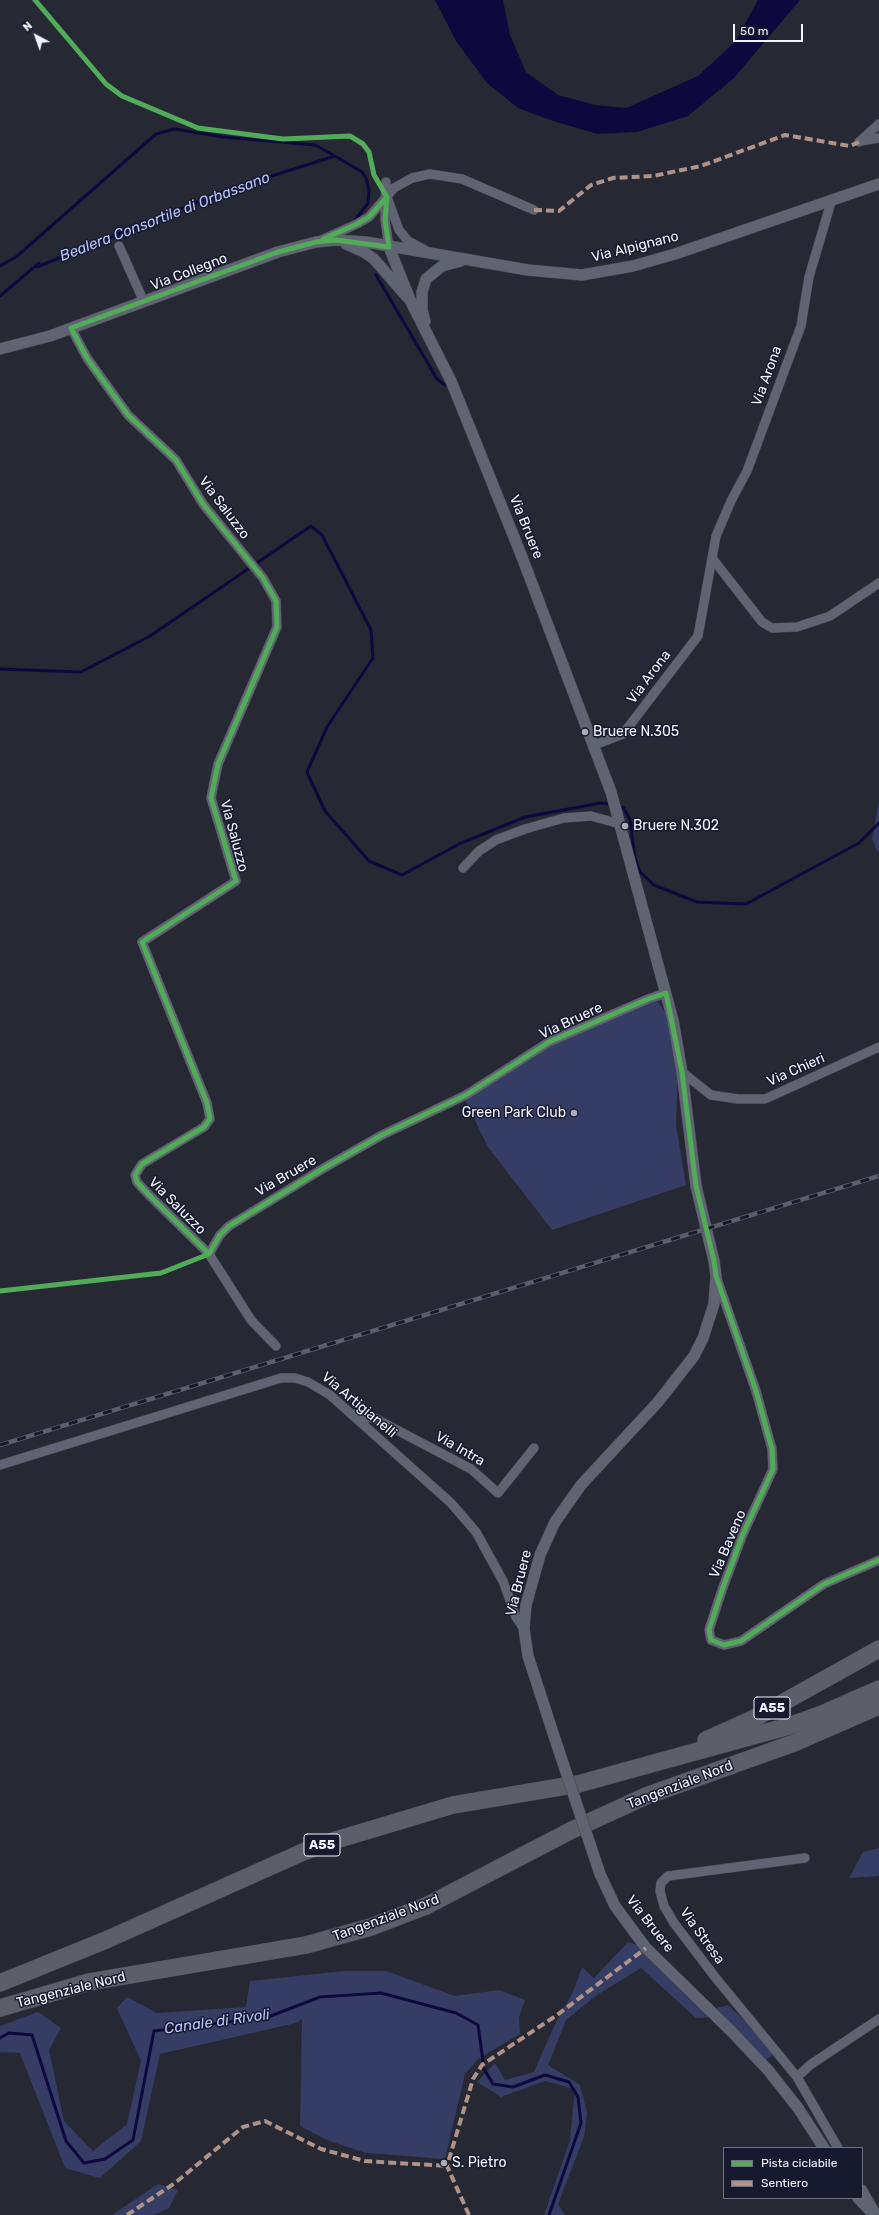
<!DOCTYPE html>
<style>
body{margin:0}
#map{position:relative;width:879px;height:2215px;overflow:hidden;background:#262833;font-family:Rubik,sans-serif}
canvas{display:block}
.legend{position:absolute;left:723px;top:2147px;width:140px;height:52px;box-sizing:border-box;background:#171a2f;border:1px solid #6f7181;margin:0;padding:5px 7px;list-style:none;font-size:12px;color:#f2f4fd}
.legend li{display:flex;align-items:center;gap:8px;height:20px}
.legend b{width:20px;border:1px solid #6f7181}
.north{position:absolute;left:16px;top:16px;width:40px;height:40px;-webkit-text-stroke:3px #171a2f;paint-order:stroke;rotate:319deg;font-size:11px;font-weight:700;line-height:16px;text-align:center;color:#f2f4fd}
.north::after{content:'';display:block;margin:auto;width:14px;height:18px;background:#f2f4fd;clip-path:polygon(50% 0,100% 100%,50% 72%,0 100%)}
.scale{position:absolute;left:733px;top:24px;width:70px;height:18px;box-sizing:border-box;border:2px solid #f2f4fd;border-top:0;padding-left:5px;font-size:12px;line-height:14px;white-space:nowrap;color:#f2f4fd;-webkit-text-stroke:3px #171a2f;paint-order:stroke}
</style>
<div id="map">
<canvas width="879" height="2215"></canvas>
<ul class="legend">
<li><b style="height:5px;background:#51ab58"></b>Pista ciclabile</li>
<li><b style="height:5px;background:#af9288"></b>Sentiero</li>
</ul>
<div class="north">N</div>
<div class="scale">50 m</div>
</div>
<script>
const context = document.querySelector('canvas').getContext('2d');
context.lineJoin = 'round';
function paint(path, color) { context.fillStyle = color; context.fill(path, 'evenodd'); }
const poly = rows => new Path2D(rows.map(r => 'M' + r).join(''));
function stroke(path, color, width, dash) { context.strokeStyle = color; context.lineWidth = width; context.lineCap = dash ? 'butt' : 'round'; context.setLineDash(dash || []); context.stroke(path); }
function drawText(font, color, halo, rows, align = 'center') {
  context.font = font + ' Rubik,sans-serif'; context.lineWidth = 3; context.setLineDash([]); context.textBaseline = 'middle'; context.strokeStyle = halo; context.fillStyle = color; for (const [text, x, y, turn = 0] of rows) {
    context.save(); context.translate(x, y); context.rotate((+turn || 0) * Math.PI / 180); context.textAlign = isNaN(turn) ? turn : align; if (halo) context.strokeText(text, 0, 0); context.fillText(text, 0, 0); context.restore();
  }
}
const green = poly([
 [879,801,879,851,878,852,872,839],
 [656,999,679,1032,676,1125,686,1185,552,1230,488,1147,465,1100,554,1044],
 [879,1848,879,1876,849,1878,863,1852],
 [628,1942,646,1948,709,2010,728,2005,777,2052,761,2063,716,2017,696,2018,641,1968,597,1995,566,2020,548,2065,580,2085,587,2113,584,2137,558,2204,565,2215,544,2215,570,2140,575,2089,545,2081,501,2097,477,2082,495,2063,505,2080,534,2072,555,2024,573,1992,582,1967,594,1978],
 [344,1971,386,1971,455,1996,499,1990,525,2000,519,2017,520,2034,478,2059,465,2074,445,2159,366,2153,327,2140,300,2126,302,2019,296,2023,160,2054,141,2141,100,2178,65,2168,20,2053,0,2052,0,2026,38,2012,61,2028,49,2050,64,2121,93,2151,127,2124,141,2061,117,2008,127,1997,157,2013,246,2007,250,1981],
 [158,2184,178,2190,169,2208,154,2215,112,2215]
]);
const water = poly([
 [435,0,503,0,510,35,526,72,558,95,595,105,626,108,698,76,735,42,758,0,800,0,734,78,688,116,637,132,598,134,553,121,518,108,487,83,456,41]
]);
const stream = poly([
 [0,266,16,257,156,134,175,129,223,137,315,145,335,156],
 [376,275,437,379,445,385],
 [0,296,39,263,37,267,227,190,335,156,362,172,366,178,369,190,368,203,356,219],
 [0,669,81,672,150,636,311,526,322,535,371,630,373,658,327,727,307,772,325,811,369,861,402,875,459,844,525,817,601,803,609,804],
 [623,807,630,820,635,858,640,872,654,885,697,902,746,904,859,843,879,823],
 [0,2038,9,2033,32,2035,66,2141,84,2163,105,2159,133,2140,154,2031,268,2017,320,1997,381,1993,456,2013,478,2025,483,2061],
 [484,2069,493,2084,513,2087,545,2075,569,2082,578,2097,581,2123,549,2215]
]);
const minor = poly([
 [861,141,879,138],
 [859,142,879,124],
 [386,182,385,220,389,247],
 [387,197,399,230,408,241,425,250],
 [321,240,357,224,369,217,394,188,412,178,430,174,462,179,534,210],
 [119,246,144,302],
 [71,328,87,358,128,415,176,460,203,504,263,578,276,601,277,627,218,764,211,798,236,881,142,942,207,1103,210,1119,204,1127,142,1164,135,1175,137,1182,148,1194,209,1254,251,1320,276,1346],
 [712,558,762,622,772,628,797,627,830,616,879,583],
 [594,745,623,734,698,636,716,536,731,501,747,471,801,326,809,277,832,199],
 [463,868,479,851,496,840,525,829,564,818,591,816,620,824],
 [682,1072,711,1095,738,1099,765,1099,879,1047],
 [209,1254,220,1235,229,1226,324,1168,382,1135,466,1095,549,1042,648,999,666,993],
 [717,1279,756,1391,772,1449,773,1469,743,1534,722,1590,709,1630,711,1640,724,1645,741,1641,824,1584,879,1560],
 [352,1414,376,1419,471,1469,498,1493,534,1448],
 [0,1465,281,1378,295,1378,308,1382,330,1395,451,1503,476,1532,503,1581,516,1617,524,1629],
 [805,1858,668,1876,661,1883,660,1891,664,1906,674,1923,715,1977,797,2077,838,2148],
 [797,2077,810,2065,879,2019],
 [862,2189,876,2213]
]);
const tertiary = poly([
 [346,244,364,252,374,259,407,297],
 [389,247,411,302,451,381,522,557,611,792,673,1020,682,1072,696,1186,714,1261,716,1276,714,1304,703,1338,694,1356,658,1402,581,1485,555,1522,540,1555,526,1605,524,1629,528,1656,554,1736],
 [425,321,422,310,422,292,426,279,442,266,461,261],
 [0,349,50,336,278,252,316,242,336,240,366,242,528,270,582,275,633,266,675,254,879,184],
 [600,1874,615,1906,646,1948,732,2032,768,2070,798,2108,824,2148],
 [858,2198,874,2215]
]);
const motorway = poly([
 [706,1740,757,1717,879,1649],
 [0,1983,106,1940,303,1852,336,1840,453,1805,578,1784,789,1726,822,1714,879,1689],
 [0,2008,89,1982,306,1945,371,1927,426,1906,572,1830,646,1796,794,1743,879,1706]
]);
const rail = poly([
 [0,1445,879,1176]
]);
const tertiaryBridge = poly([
 [554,1736,600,1874]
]);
const quiet = poly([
 [534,210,559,211,591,185,613,178,653,176,701,166,785,135,850,146,859,142],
 [127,2215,175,2183,243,2127,265,2121,321,2149,365,2161,447,2166],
 [469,2215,447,2166,473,2079,482,2065,557,2015,646,1948]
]);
const cycleway = poly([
 [35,0,106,84,122,96,198,128,283,139,350,136,363,144,369,152,374,175,387,197],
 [323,239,357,224,369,217,387,197],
 [209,1254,148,1194,137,1182,135,1175,142,1164,204,1127,210,1119,207,1103,142,942,236,881,211,798,218,764,277,627,276,601,263,578,203,504,176,460,128,415,87,358,71,328,278,252,316,242,336,240,389,247,385,220,387,197],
 [209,1254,220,1235,229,1226,324,1168,382,1135,466,1095,549,1042,648,999,666,993,682,1072,696,1186,714,1261,716,1276,756,1391,772,1449,773,1469,743,1534,722,1590,709,1630,711,1640,724,1645,741,1641,824,1584,879,1560],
 [0,1291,161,1273,209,1254]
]);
const markers = [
 [585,732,4,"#abadb6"],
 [625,826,4,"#abadb6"],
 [574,1113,4,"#abadb6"],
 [444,2163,4,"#abadb6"]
];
const shields = [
 [772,1708,36],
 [322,1845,36]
];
const shieldNames = [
 ["A55",772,1708],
 ["A55",322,1845]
];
const streetNames = [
 ["Via Alpignano",635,247,-14],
 ["Via Collegno",189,272,-21],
 ["Via Arona",767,376,-70],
 ["Via Saluzzo",224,508,53],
 ["Via Bruere",526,527,68],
 ["Via Arona",649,677,-53],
 ["Via Saluzzo",234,836,75],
 ["Via Bruere",571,1021,-25],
 ["Via Chieri",796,1070,-24],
 ["Via Bruere",286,1176,-30],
 ["Via Saluzzo",177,1206,45],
 ["Via Artigianelli",359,1405,40],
 ["Via Intra",460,1449,30],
 ["Via Baveno",728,1544,-67],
 ["Via Bruere",519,1583,-76],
 ["Tangenziale Nord",680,1785,-21],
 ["Tangenziale Nord",386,1918,-20],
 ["Via Bruere",650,1924,52],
 ["Via Stresa",702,1936,54],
 ["Tangenziale Nord",71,1990,-14]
];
const poiNames = [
 ["Bruere N.305",593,732],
 ["Bruere N.302",633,826],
 ["Green Park Club",566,1113,"right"],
 ["S. Pietro",452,2163]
];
const waterNames = [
 ["Bealera Consortile di Orbassano",165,217,-21],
 ["Canale di Rivoli",217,2022,-8]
];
paint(green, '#363d64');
paint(water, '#0d093e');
stroke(stream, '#0d093e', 3);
stroke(minor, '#43454e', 10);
stroke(tertiary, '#43454e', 12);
stroke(motorway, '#43454e', 18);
stroke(minor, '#606472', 9);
stroke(tertiary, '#606472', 11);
stroke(motorway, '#5c5f6a', 17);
stroke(rail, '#5c5e69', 4.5);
stroke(rail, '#171a2f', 3, [9]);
stroke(tertiaryBridge, '#43454e', 12, []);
stroke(tertiaryBridge, '#606472', 11);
stroke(quiet, '#af9288', 4, [8, 4]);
stroke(cycleway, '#51ab58', 5);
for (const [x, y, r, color] of markers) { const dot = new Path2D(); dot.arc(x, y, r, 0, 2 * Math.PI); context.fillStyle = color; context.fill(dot); stroke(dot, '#171a2f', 1.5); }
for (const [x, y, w] of shields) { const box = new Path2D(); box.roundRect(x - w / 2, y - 11, w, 22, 3); context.fillStyle = '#171a2f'; context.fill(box); stroke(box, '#f2f4fd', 1); }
drawText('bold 13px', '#f2f4fd', null, shieldNames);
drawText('14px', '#f2f4fd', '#171a2f', streetNames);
drawText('14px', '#f2f4fd', '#171a2f', poiNames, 'left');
drawText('italic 15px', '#b6c3fa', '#171a2f', waterNames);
</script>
